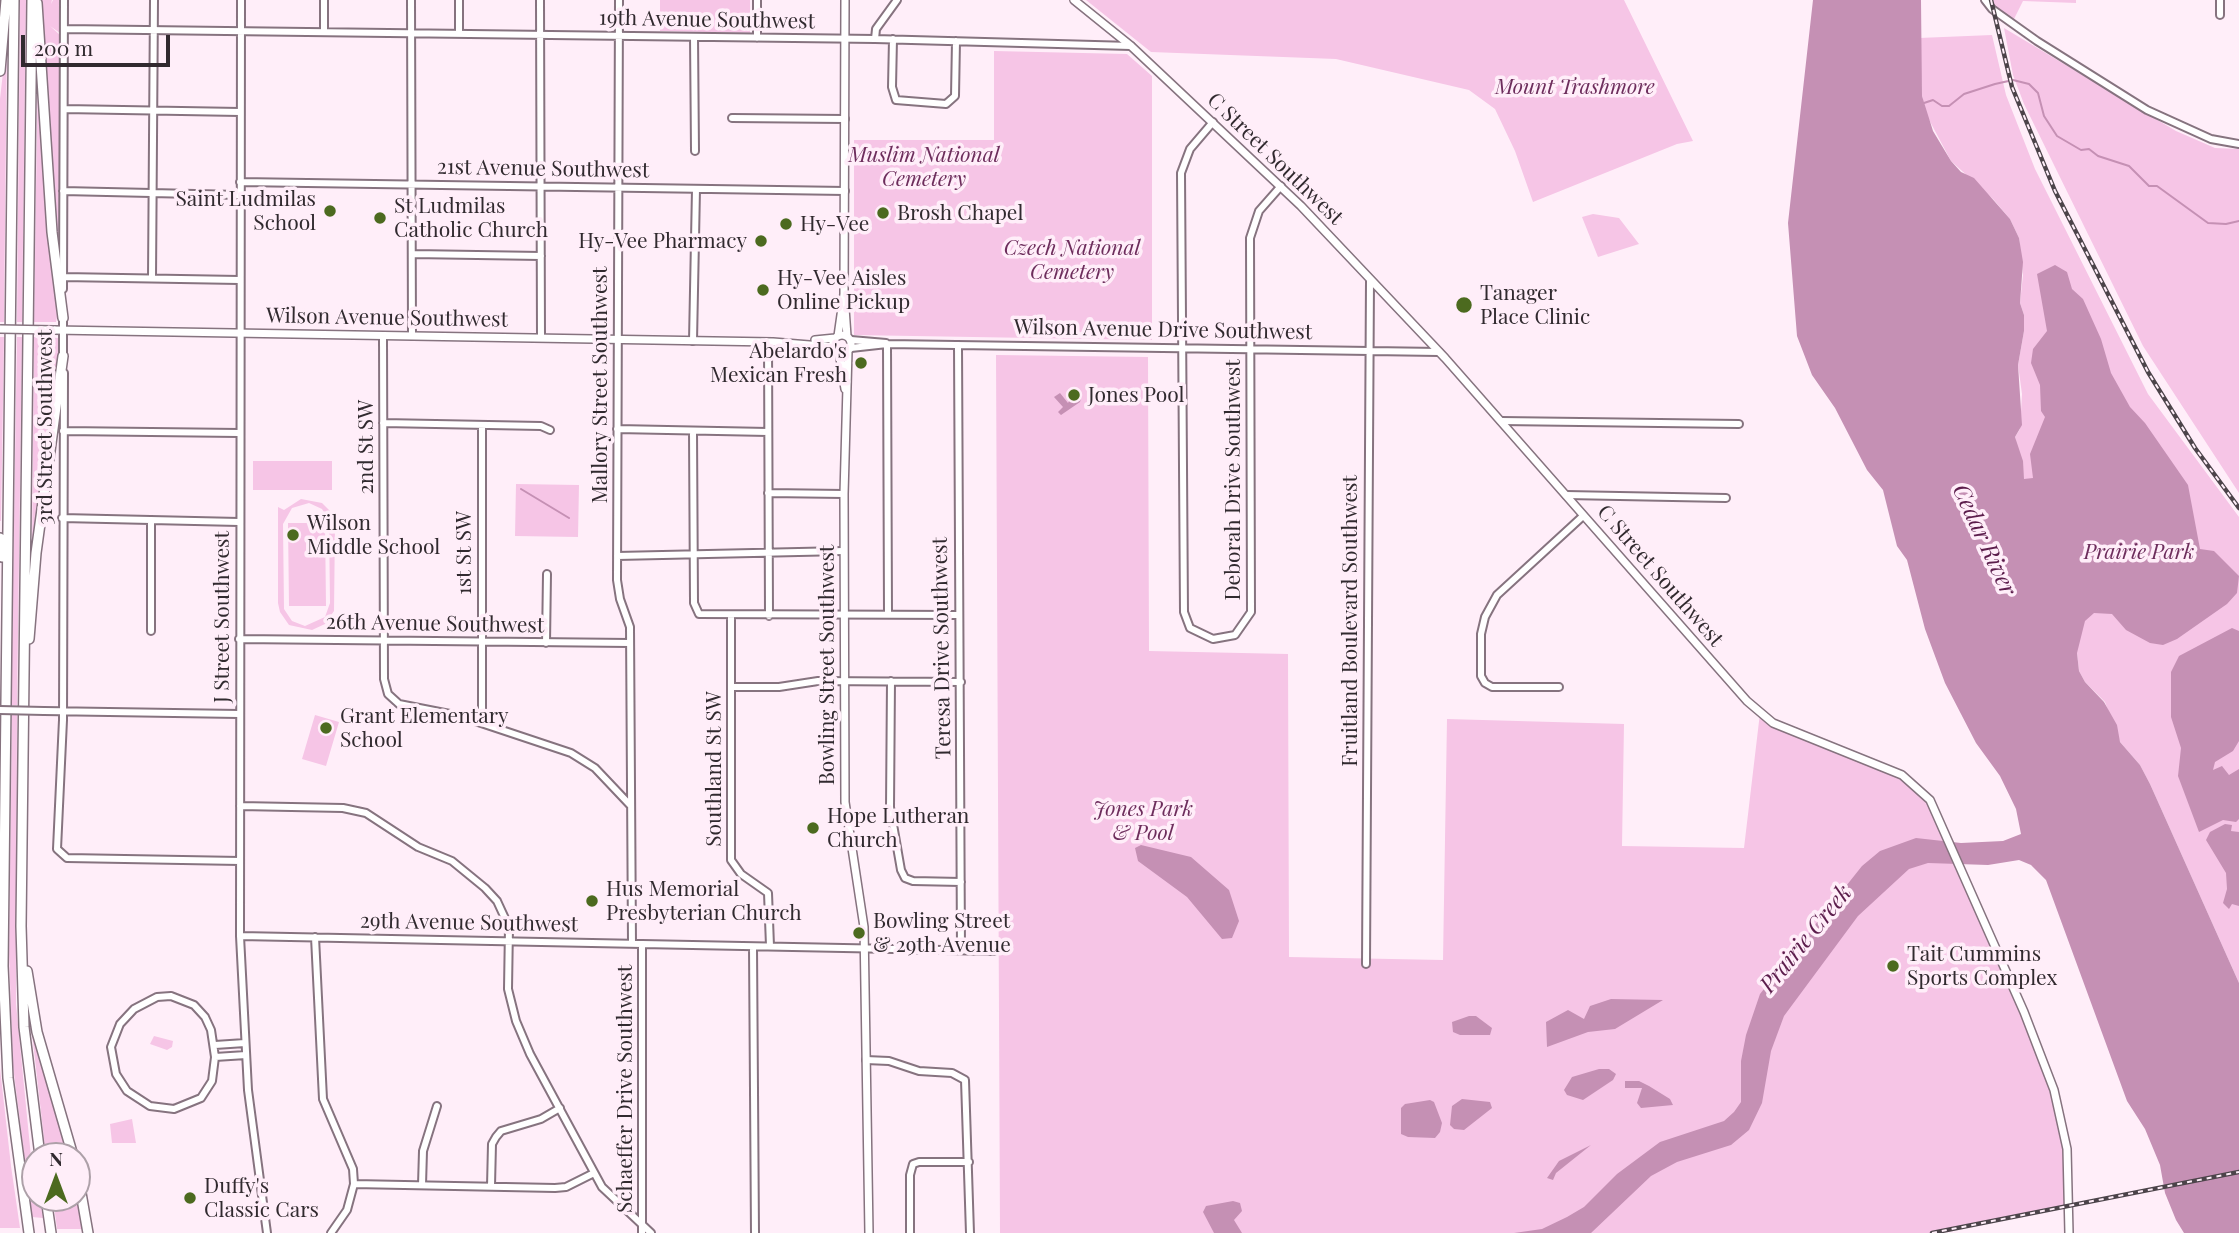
<!DOCTYPE html>
<style>
body{margin:0}
#map{position:relative;width:2239px;height:1233px;overflow:hidden;background:#ffeef9;font-family:"Playfair Display",serif}
canvas{display:block}
.north{position:absolute;left:21px;top:1142px;width:70px;height:70px;box-sizing:border-box;background:#ffeef9;border:2px solid #ada0a8;border-radius:50%;rotate:0deg;font-size:19px;font-weight:700;line-height:28px;text-align:center;color:#312a2f}
.north::after{content:'';display:block;margin:auto;width:24px;height:32px;background:#4c6a1f;clip-path:polygon(50% 0,100% 100%,50% 72%,0 100%)}
.scale{position:absolute;left:21px;top:35px;width:149px;height:32px;box-sizing:border-box;border:4px solid #312a2f;border-top:0;padding-left:9px;font-size:21px;line-height:24px;white-space:nowrap;color:#312a2f;-webkit-text-stroke:5px #ffeef9;paint-order:stroke}
</style>
<div id="map">
<canvas width="2239" height="1233"></canvas>
<div class="north">N</div>
<div class="scale">200 m</div>
</div>
<script>
const context = document.querySelector('canvas').getContext('2d');
context.lineJoin = 'round';
function paint(path, color) { context.fillStyle = color; context.fill(path, 'evenodd'); }
const poly = rows => new Path2D(rows.map(r => 'M' + r).join(''));
function stroke(path, color, width, dash) { context.strokeStyle = color; context.lineWidth = width; context.lineCap = dash ? 'butt' : 'round'; context.setLineDash(dash || []); context.stroke(path); }
function drawText(font, color, halo, rows, align = 'center') {
  context.font = font + ' "Playfair Display",serif'; context.lineWidth = 7; context.setLineDash([]); context.textBaseline = 'middle'; context.strokeStyle = halo; context.fillStyle = color; for (const [text, x, y, turn = 0] of rows) {
    context.save(); context.translate(x, y); context.rotate((+turn || 0) * Math.PI / 180); context.textAlign = isNaN(turn) ? turn : align; if (halo) context.strokeText(text, 0, 0); context.fillText(text, 0, 0); context.restore();
  }
}
const green = poly([
 [20,0,26,0,22,322,17,322],
 [40,0,52,0,51,4,53,0,61,0,60,33,50,26,60,35,59,279],
 [660,0,750,0,750,33,660,31],
 [1086,0,1624,0,1693,141,1677,144,1533,202,1515,151,1495,109,1469,90,1336,59,1151,52],
 [1981,0,2076,0,2076,3,2023,1,2012,23],
 [2004,28,2176,131,2215,148,2239,149,2239,493,2143,346,2024,104,2013,75],
 [1992,35,2006,95,2035,169,2148,394,2239,517,2239,983,2150,784,2140,765,2120,742,2105,702,2085,682,2079,671,2077,653,2024,479,2015,437,2020,429,2022,394,2018,365,2024,331,2024,315,2020,303,2023,275,2019,238,2010,219,1993,199,1951,161,1926,114,1922,96,1919,38],
 [7,37,4,322,0,322,0,99],
 [994,51,1127,54,1152,76,1152,340,854,335,854,140,994,140],
 [38,61,57,317,56,322,34,322],
 [1593,214,1619,218,1639,244,1598,257,1582,217],
 [0,337,4,337,1,521,0,521],
 [17,337,22,337,17,705,11,705],
 [34,337,59,338,60,359,32,554],
 [996,355,1148,357,1149,651,1288,654,1289,957,1443,960,1447,719,1624,724,1622,846,1744,848,1760,713,1773,723,1902,775,1930,800,2024,1012,2060,1114,2070,1206,1932,1233,1000,1233],
 [253,461,332,461,332,490,253,490],
 [516,484,579,485,578,537,515,536],
 [301,499,322,503,330,511,335,525,334,611,325,624,312,630,289,625,280,612,278,603,278,507,284,510],
 [309,503,322,509,329,521,330,603,325,617,305,626,292,621,284,609,283,524,292,508],
 [288,523,325,523,326,606,289,606],
 [12,714,17,714,16,1004,35,1198,39,1198,43,1218,32,1217,13,1066,9,954],
 [315,715,339,722,326,766,302,759],
 [29,1007,70,1156,46,1156],
 [154,1036,173,1041,172,1047,167,1050,150,1044],
 [0,1068,11,1166,20,1228,0,1228],
 [132,1119,136,1143,112,1143,110,1124],
 [77,1185,83,1229,57,1229,53,1198,77,1198]
]);
const water = poly([
 [1813,0,1921,0,1922,96,1933,131,1951,161,1961,172,1974,178,2010,219,2019,238,2023,262,2020,303,2024,315,2024,331,2018,365,2022,425,2015,437,2023,461,2024,479,2033,478,2030,454,2045,417,2041,411,2040,385,2031,363,2033,349,2047,331,2037,274,2055,265,2067,272,2072,289,2083,299,2101,339,2111,373,2130,407,2145,423,2188,485,2200,549,2214,551,2239,576,2237,593,2227,604,2177,639,2163,645,2150,643,2126,630,2112,614,2094,613,2085,621,2077,653,2079,671,2085,682,2104,702,2117,725,2120,742,2140,765,2150,784,2239,983,2239,1233,2184,1233,2176,1220,2165,1193,2160,1165,2145,1129,2127,1101,2046,880,2031,865,2019,860,1988,865,1928,863,1909,869,1858,916,1784,1016,1771,1051,1762,1103,1749,1130,1731,1145,1677,1162,1651,1176,1591,1233,1514,1233,1542,1229,1567,1217,1584,1207,1617,1174,1660,1142,1724,1121,1734,1112,1741,1102,1741,1061,1746,1035,1760,994,1862,866,1880,851,1916,838,1961,843,2003,841,2021,834,2016,809,2000,776,1976,743,1945,683,1925,629,1907,560,1897,546,1883,490,1867,470,1835,408,1812,375,1797,336,1788,223],
 [1075,391,1082,395,1080,402,1061,415,1058,412,1063,407,1054,397,1060,393,1068,403],
 [2232,628,2239,631,2239,741,2233,751,2215,762,2213,770,2222,766,2229,775,2239,769,2239,819,2236,822,2223,820,2199,832,2178,776,2181,748,2171,717,2171,672,2179,656],
 [2225,824,2232,825,2231,831,2239,832,2239,906,2232,904,2229,909,2223,903,2227,889,2226,873,2206,840,2210,832],
 [1141,845,1191,857,1229,890,1239,921,1232,938,1222,939,1187,897,1138,861,1135,848],
 [1611,999,1663,1000,1615,1029,1588,1032,1547,1047,1546,1022,1568,1010,1584,1019,1590,1006],
 [1469,1016,1476,1016,1492,1028,1490,1035,1460,1035,1453,1032,1452,1022],
 [1599,1069,1609,1069,1616,1074,1613,1080,1583,1100,1567,1095,1564,1090,1572,1077],
 [1625,1081,1639,1081,1649,1086,1670,1099,1673,1105,1641,1108,1637,1103,1642,1088,1625,1088],
 [1462,1099,1490,1102,1492,1108,1464,1130,1454,1129,1450,1125,1452,1106],
 [1430,1100,1434,1102,1442,1123,1440,1132,1435,1138,1408,1137,1401,1134,1401,1108,1405,1104],
 [1591,1145,1556,1173,1553,1180,1547,1178,1559,1161],
 [1233,1201,1240,1203,1242,1211,1234,1220,1242,1233,1214,1233,1203,1212,1206,1206]
]);
const stream = poly([
 [1924,103,1933,100,1942,106,1949,106,1964,94,1995,84,2013,80,2029,84,2038,93,2044,116,2057,136,2081,150,2089,149,2098,156,2129,166,2149,186,2157,186,2208,223,2226,224,2239,221],
 [521,489,569,518]
]);
const minor = poly([
 [241,0,240,936,248,1090,267,1233],
 [411,0,412,336],
 [540,0,541,338],
 [619,0,617,580,620,599,630,627,632,944],
 [1985,0,1992,9,2037,41,2147,110,2211,139,2239,144],
 [2220,15,2220,0],
 [64,29,875,39,1131,46],
 [324,32,324,0],
 [459,34,459,0],
 [694,37,695,151],
 [757,38,757,0],
 [875,39,876,29,897,0],
 [893,39,892,87,896,100,946,104,955,96,956,41],
 [64,109,240,112],
 [732,118,845,119],
 [1213,122,1190,149,1181,173,1184,612,1190,628,1213,639,1235,635,1251,612,1250,238,1259,211,1281,186],
 [240,182,845,191],
 [63,191,239,195],
 [413,254,541,256],
 [63,277,239,280],
 [152,278,154,0],
 [63,289,64,0],
 [63,314,63,359],
 [383,336,384,679,388,694,399,704,460,716,571,753,595,768,631,806],
 [851,340,886,343],
 [693,341,696,189],
 [768,342,769,616],
 [887,344,888,614],
 [958,345,961,950],
 [851,348,887,344,1439,352],
 [64,373,63,720,57,849,67,858,240,861],
 [1501,421,1739,424],
 [383,423,541,426,550,430],
 [482,425,482,722],
 [617,429,768,432],
 [63,431,239,433],
 [693,431,694,603,699,614,958,615],
 [768,493,844,494],
 [1566,495,1726,498],
 [62,518,239,522],
 [151,520,151,631],
 [617,556,844,551],
 [731,616,731,860,741,874,768,893,770,946],
 [239,639,630,643],
 [546,643,547,574],
 [891,681,890,807,901,870,905,878,913,881,961,882],
 [731,687,779,687,818,681,961,682],
 [1559,687,1492,687,1485,683,1481,676,1481,634,1485,617,1497,595,1583,516],
 [44,711,239,714],
 [240,806,343,808,366,813,418,847,452,861,485,888,497,901,509,927,508,989,516,1021,530,1054,602,1187,651,1233],
 [240,936,994,951],
 [315,937,323,1099,353,1169,354,1184,347,1210,331,1233],
 [642,944,642,1233],
 [753,947,755,1233],
 [1366,964,1370,280],
 [171,996,194,1005,205,1017,211,1030,215,1057,212,1081,201,1098,174,1109,150,1106,127,1091,116,1074,111,1047,120,1024,134,1009,157,997,171,996],
 [215,1045,245,1043],
 [215,1057,246,1055],
 [866,1060,889,1061,919,1071,952,1073,965,1080,970,1233],
 [354,1184,555,1188,566,1187,594,1173],
 [422,1185,423,1151,437,1106],
 [491,1186,492,1144,496,1137,501,1131,541,1119,560,1108],
 [910,1233,910,1175,913,1164,919,1162,969,1162]
]);
const major = poly([
 [845,0,844,294,847,336],
 [1074,0,1131,46,1301,206,1445,358,1747,701,1773,723,1902,775,1930,800,2024,1012,2054,1090,2067,1149,2069,1233],
 [54,330,773,342,834,347],
 '833 344a9 9 0 1 1 18 0a9 9 0 1 1-18 0Z',
 [838,336,844,294],
 [815,340,835,338],
 [848,351,844,494,845,802,864,927,869,1233],
 [839,352,845,389]
]);
const highway = poly([
 [14,0,3,966,8,1078,29,1233],
 [32,0,21,926,24,1027,40,1156],
 [37,3,52,232,63,318],
 [0,71,6,0],
 [0,538,2,557],
 [29,639,36,553,63,356],
 [27,971,37,1032,73,1156],
 [77,1170,88,1233],
 [46,1198,51,1233]
]);
const rail = poly([
 [1991,0,2012,87,2055,191,2148,372,2195,448,2239,508],
 [1932,1233,2239,1172]
]);
const minorBridge = poly([
 [0,710,44,711]
]);
const majorBridge = poly([
 [0,329,54,330]
]);
const markers = [
 [330,211,7,"#4c6a1f"],
 [883,213,7,"#4c6a1f"],
 [380,218,7,"#4c6a1f"],
 [786,224,7,"#4c6a1f"],
 [761,241,7,"#4c6a1f"],
 [763,290,7,"#4c6a1f"],
 [1464,305,9,"#4c6a1f"],
 [861,363,7,"#4c6a1f"],
 [1074,395,7,"#4c6a1f"],
 [293,535,7,"#4c6a1f"],
 [326,728,7,"#4c6a1f"],
 [813,828,7,"#4c6a1f"],
 [592,901,7,"#4c6a1f"],
 [859,933,7,"#4c6a1f"],
 [1893,966,7,"#4c6a1f"],
 [190,1198,7,"#4c6a1f"]
];
const streetNames = [
 ["19th Avenue Southwest",707,20,1],
 ["C Street Southwest",1275,159,44],
 ["21st Avenue Southwest",543,169,1],
 ["Wilson Avenue Southwest",387,318,1],
 ["Wilson Avenue Drive Southwest",1163,330,1],
 ["Mallory Street Southwest",600,385,-90],
 ["3rd Street Southwest",45,427,-90],
 ["2nd St SW",366,447,-90],
 ["Deborah Drive Southwest",1233,480,-90],
 ["1st St SW",464,553,-90],
 ["C Street Southwest",1660,576,49],
 ["J Street Southwest",222,617,-90],
 ["Fruitland Boulevard Southwest",1350,621,-90],
 ["26th Avenue Southwest",435,624,1],
 ["Teresa Drive Southwest",942,648,-91],
 ["Bowling Street Southwest",827,665,-90],
 ["Southland St SW",714,769,-90],
 ["29th Avenue Southwest",469,923,1],
 ["Schaeffer Drive Southwest",625,1089,-90]
];
const parkNames = [
 ["Mount Trashmore",1575,87],
 ["Muslim National",924,155],
 ["Cemetery",924,179],
 ["Czech National",1072,248],
 ["Cemetery",1072,272],
 ["Prairie Park",2139,552],
 ["Jones Park",1143,809],
 ["& Pool",1143,833]
];
const poiNames = [
 ["Saint Ludmilas",316,199,"right"],
 ["School",316,223,"right"],
 ["St Ludmilas",394,206],
 ["Catholic Church",394,230],
 ["Brosh Chapel",897,213],
 ["Hy-Vee",800,224],
 ["Hy-Vee Pharmacy",747,241,"right"],
 ["Hy-Vee Aisles",777,278],
 ["Online Pickup",777,302],
 ["Tanager",1480,293],
 ["Place Clinic",1480,317],
 ["Abelardo's",847,351,"right"],
 ["Mexican Fresh",847,375,"right"],
 ["Jones Pool",1088,395],
 ["Wilson",307,523],
 ["Middle School",307,547],
 ["Grant Elementary",340,716],
 ["School",340,740],
 ["Hope Lutheran",827,816],
 ["Church",827,840],
 ["Hus Memorial",606,889],
 ["Presbyterian Church",606,913],
 ["Bowling Street",873,921],
 ["& 29th Avenue",873,945],
 ["Tait Cummins",1907,954],
 ["Sports Complex",1907,978],
 ["Duffy's",204,1186],
 ["Classic Cars",204,1210]
];
const waterNames = [
 ["Cedar River",1984,540,65],
 ["Prairie Creek",1806,939,-51]
];
paint(green, '#f6c5e6');
paint(water, '#c590b4');
stroke(stream, '#c590b4', 2);
stroke(minor, '#86737f', 10);
stroke(major, '#86737f', 10);
stroke(highway, '#86737f', 12);
stroke(minor, '#fff', 6);
stroke(major, '#fff', 7);
stroke(highway, '#fff', 9);
stroke(rail, '#4c444a', 4.5);
stroke(rail, '#ffeef9', 2, [5]);
stroke(minorBridge, '#86737f', 10, []);
stroke(majorBridge, '#86737f', 10, []);
stroke(minorBridge, '#fff', 6);
stroke(majorBridge, '#fff', 7);
for (const [x, y, r, color] of markers) { const dot = new Path2D(); dot.arc(x, y, r, 0, 2 * Math.PI); context.fillStyle = color; context.fill(dot); stroke(dot, '#ffeef9', 2.5); }
drawText('21px', '#312a2f', '#ffeef9', streetNames);
drawText('italic 21px', '#6d2d5c', '#ffeef9', parkNames);
drawText('21px', '#312a2f', '#ffeef9', poiNames, 'left');
drawText('italic 23px', '#5c1d4c', '#ffeef9', waterNames);
</script>
